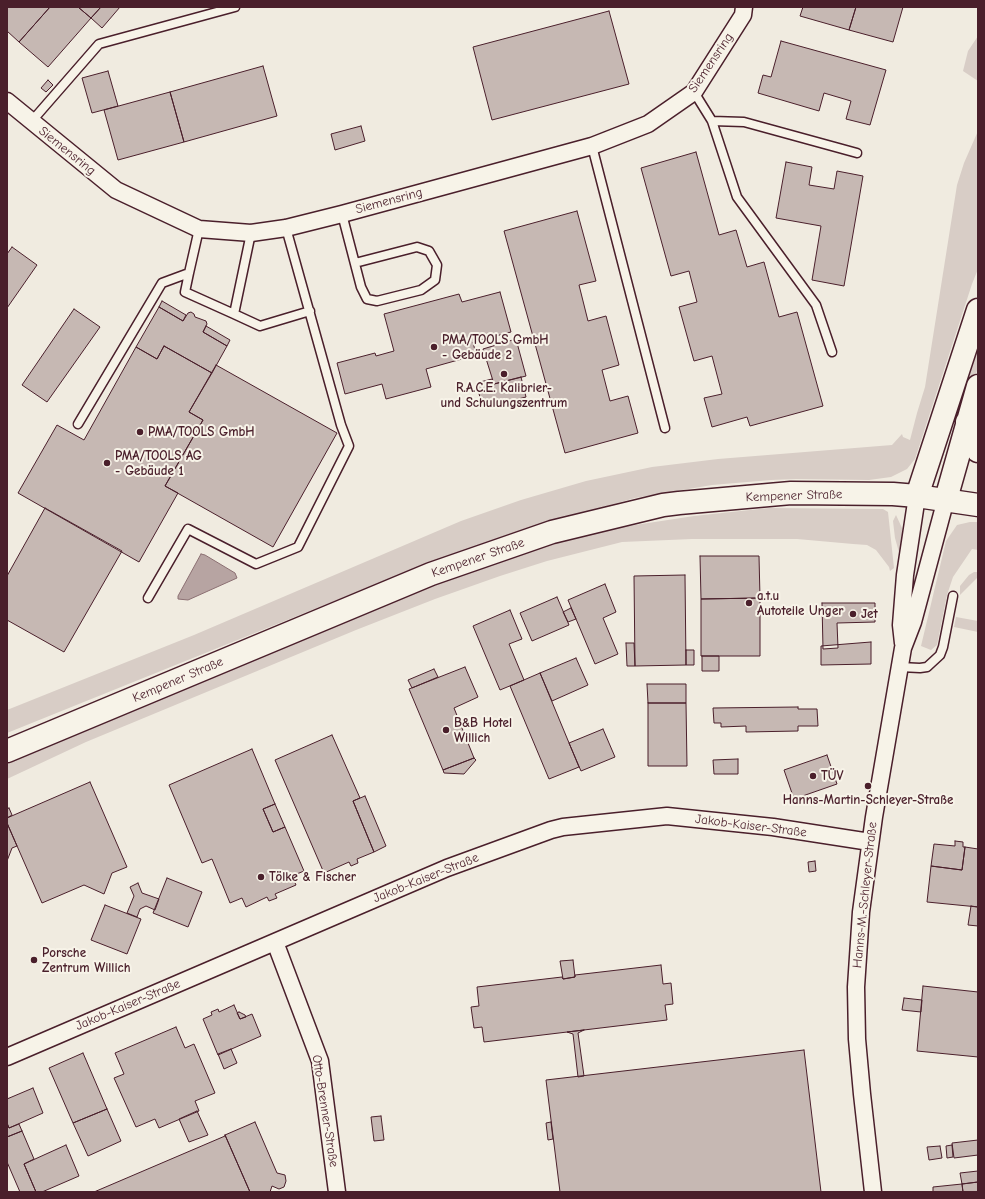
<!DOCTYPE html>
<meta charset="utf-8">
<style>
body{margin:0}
#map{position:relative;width:985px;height:1199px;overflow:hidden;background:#f0ebe0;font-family:"Comic Neue",sans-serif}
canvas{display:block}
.frame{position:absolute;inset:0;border:8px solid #4a1f2b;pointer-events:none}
</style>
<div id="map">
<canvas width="985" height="1199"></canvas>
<div class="frame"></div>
</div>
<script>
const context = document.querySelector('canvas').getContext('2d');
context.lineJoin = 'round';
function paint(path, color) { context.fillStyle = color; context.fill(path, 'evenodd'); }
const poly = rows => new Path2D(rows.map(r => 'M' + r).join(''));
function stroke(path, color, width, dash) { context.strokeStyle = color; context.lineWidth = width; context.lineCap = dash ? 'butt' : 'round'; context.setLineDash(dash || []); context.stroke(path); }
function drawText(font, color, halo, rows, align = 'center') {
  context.font = font + ' "Comic Neue",sans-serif'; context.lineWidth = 4; context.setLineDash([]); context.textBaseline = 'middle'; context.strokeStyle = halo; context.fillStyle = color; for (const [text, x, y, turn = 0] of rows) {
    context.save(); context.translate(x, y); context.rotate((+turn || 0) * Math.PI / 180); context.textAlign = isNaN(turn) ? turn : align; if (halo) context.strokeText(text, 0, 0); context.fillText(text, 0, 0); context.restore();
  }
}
const green = poly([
 [978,36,978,81,963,71,968,51],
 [978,131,978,269,972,284,915,459,907,469,891,477,869,480,796,479,771,480,712,485,635,498,519,531,416,568,7,733,7,710,194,635,461,521,521,500,586,481,652,467,718,459,892,445,902,434,903,437,910,440,917,413,925,387,957,185,964,163],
 [978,338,978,367,967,403,959,399],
 [769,508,883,509,888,512,894,568,890,571,889,567,876,550,867,545,853,544,797,539,692,539,622,542,547,561,500,576,435,599,356,630,86,742,7,779,7,760,340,621,495,561,571,538,622,527,694,516],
 [896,515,902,528,902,547,900,556,895,538,893,521],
 [970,522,978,522,978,550,972,549,953,577,947,595,937,645,931,650,921,646,946,541,957,525],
 [974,572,978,572,978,577,960,595,960,586,969,575],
 [956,617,978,621,978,632,954,627]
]);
const water = poly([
 [201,554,205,555,235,573,237,578,188,600,178,599,178,596,201,554]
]);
const building = poly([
 [7,7,50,7,19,42,7,31,7,7],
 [50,7,78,7,91,18,48,67,19,42,50,7],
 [78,7,101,7,91,18,78,7],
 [101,7,120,7,102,28,91,18,101,7],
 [803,7,856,7,849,30,800,16,803,7],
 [856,7,903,7,893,42,849,30,856,7],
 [609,11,629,84,492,120,473,47,609,11],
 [781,41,886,70,870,125,846,119,851,101,824,93,819,111,758,93,763,75,771,77,781,41],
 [263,66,277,116,184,142,170,92,263,66],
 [108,71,118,106,92,113,82,78,108,71],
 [48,80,53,85,46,92,41,88,48,80],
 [170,92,184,142,118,160,104,110,170,92],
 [361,126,365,141,335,150,331,134,361,126],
 [696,152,719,235,736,230,747,267,764,262,779,317,797,312,823,406,750,426,747,417,712,427,704,398,722,394,712,356,694,361,679,307,697,302,689,271,671,276,641,168,696,152],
 [786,162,812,167,809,185,834,189,837,171,863,176,844,286,812,280,821,226,776,218,786,162],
 [577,211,596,281,579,285,588,321,606,316,619,365,602,370,610,401,628,396,638,433,565,453,504,231,577,211],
 [12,247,37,265,7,308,7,254,12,247],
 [500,292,511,332,473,342,476,355,426,369,431,387,386,399,382,384,345,394,337,363,375,353,376,356,394,351,384,314,459,294,462,302,500,292],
 [162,301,186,315,183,321,159,307,162,301],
 [159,307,183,321,188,313,191,312,194,314,195,317,206,321,207,324,203,332,227,346,212,373,164,346,157,359,136,347,159,307],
 [74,309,100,327,47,402,22,385,74,309],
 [206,326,230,340,227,346,203,332,206,326],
 [516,339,526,376,494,384,483,349,516,339],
 [164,346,212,373,189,412,203,420,165,486,178,493,139,562,18,493,57,425,84,440,136,347,157,359,164,346],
 [216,365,337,433,273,547,165,486,203,420,189,412,216,365],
 [521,377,526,397,483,408,476,383,492,379,494,384,521,377],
 [45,508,122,551,64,652,7,620,7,576,45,508],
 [700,556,759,556,760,598,701,599,700,556],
 [685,575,686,665,635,666,634,576,685,575],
 [605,584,616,612,603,618,618,654,595,664,568,600,605,584],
 [557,597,569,625,532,641,520,613,557,597],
 [760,598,760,656,701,656,701,599,760,598],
 [822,603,875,603,875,622,837,623,838,648,823,649,822,603],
 [571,608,576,619,568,622,563,612,571,608],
 [510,610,522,639,509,644,524,680,500,690,473,626,510,610],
 [871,642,871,664,821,665,821,646,871,642],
 [626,643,634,643,635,666,627,666,626,643],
 [686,650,694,650,694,665,686,665,686,650],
 [702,656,719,656,719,671,702,671,702,656],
 [576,658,588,685,552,701,540,673,576,658],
 [465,667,478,697,454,708,474,758,443,770,409,689,465,667],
 [434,669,438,677,412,688,408,680,434,669],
 [540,673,579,767,549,779,510,686,540,673],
 [647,684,686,684,686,703,648,703,647,684],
 [648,703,686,703,687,766,648,766,648,703],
 [798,707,798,709,817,709,818,726,798,726,798,731,746,732,746,726,721,727,721,723,714,723,713,708,798,707],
 [603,729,615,757,581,771,569,743,603,729],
 [332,735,360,798,353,801,374,852,357,859,358,863,351,866,349,862,324,873,275,760,332,735],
 [252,749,275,804,263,809,273,832,285,827,304,871,292,876,296,885,275,894,277,898,269,901,267,897,246,907,242,898,230,903,212,859,202,863,169,785,252,749],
 [827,755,837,784,794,799,784,770,827,755],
 [474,758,476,760,464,774,444,773,443,770,474,758],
 [738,759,738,774,714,774,713,760,738,759],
 [90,782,127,867,112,873,104,894,84,885,42,903,7,823,7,818,90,782],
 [365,796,386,846,374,852,353,801,365,796],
 [275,804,285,827,273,832,263,809,275,804],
 [9,808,12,815,7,818,7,809,9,808],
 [7,823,17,846,12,848,7,861,7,823],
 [955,841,963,842,963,847,965,847,962,870,931,866,934,844,955,846,955,841],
 [965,847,978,849,978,907,927,902,931,866,962,870,965,847],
 [815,861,816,871,809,872,808,862,815,861],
 [167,878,202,892,188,927,153,913,167,878],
 [138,883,142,893,159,899,155,910,146,906,140,909,137,917,127,913,134,896,130,887,138,883],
 [105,905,141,919,127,954,91,940,105,905],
 [971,906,978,907,978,926,968,925,971,906],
 [573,960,575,977,563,979,560,961,573,960],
 [661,965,663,984,671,983,673,1004,665,1005,667,1020,484,1042,482,1027,474,1028,471,1007,479,1006,477,987,562,977,563,979,575,977,575,975,661,965],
 [923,986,978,992,978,1057,917,1051,923,986],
 [904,998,922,1000,921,1012,902,1010,904,998],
 [234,1005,240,1019,252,1014,261,1036,218,1055,203,1019,212,1015,211,1012,218,1009,219,1012,234,1005],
 [239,1012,245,1015,246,1017,240,1019,237,1013,239,1012],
 [176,1027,185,1048,194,1044,215,1093,195,1101,199,1111,159,1128,155,1119,136,1127,114,1078,124,1074,115,1053,176,1027],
 [584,1030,578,1033,584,1076,578,1077,573,1034,567,1032,584,1030],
 [231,1049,237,1063,224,1069,218,1054,231,1049],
 [804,1050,821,1192,560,1192,546,1080,804,1050],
 [83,1053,107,1109,73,1123,49,1068,83,1053],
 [33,1088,43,1113,9,1128,7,1123,7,1099,33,1088],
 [107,1109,121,1141,88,1156,73,1123,107,1109],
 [197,1111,208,1135,189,1142,179,1119,197,1111],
 [381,1116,384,1140,374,1141,371,1117,381,1116],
 [255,1122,277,1173,285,1175,286,1181,284,1187,279,1189,272,1186,270,1192,250,1192,225,1135,255,1122],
 [551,1122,553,1139,548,1140,546,1123,551,1122],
 [7,1123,9,1128,19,1124,22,1131,7,1137,7,1123],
 [22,1131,34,1159,24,1164,36,1192,20,1192,7,1162,7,1137,22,1131],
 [225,1135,250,1192,94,1192,225,1136,225,1135],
 [978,1140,978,1155,954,1158,952,1143,978,1140],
 [66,1145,79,1176,42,1192,36,1192,24,1164,66,1145],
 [952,1145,953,1157,947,1158,946,1146,952,1145],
 [940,1146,942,1158,929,1160,927,1147,940,1146],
 [978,1171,978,1182,962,1184,960,1173,978,1171],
 [978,1182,978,1192,963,1192,962,1184,978,1182],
 [962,1184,963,1192,933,1192,933,1187,962,1184]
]);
const service = poly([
 [694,92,712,121,737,197,816,305,832,352],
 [712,121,744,122,857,153],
 [31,122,99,44,235,7],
 [592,146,665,428],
 [342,214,361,287,367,299,377,301,421,290,435,280,437,265,429,251,417,247,355,263],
 [189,273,185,292,234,314,251,233],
 [234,314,260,326,310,311],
 [78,424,162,283,189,273,199,229],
 [148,598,188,529,256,564,298,547,349,446,341,425,286,228],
 [900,667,920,668,927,667,940,655,943,647,953,596]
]);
const minor = poly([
 [7,101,116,190,199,229,251,233,286,228,342,214,592,146,648,124,694,92,743,15,744,7],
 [903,643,901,625,905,575,917,496],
 [275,942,320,1061,337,1192],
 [7,1057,447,868,551,830,563,827,667,816,773,827,870,842],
 [873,1192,862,1094,857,1039,856,987,861,912,874,817,903,648,913,622,946,499]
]);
const secondary = poly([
 [7,751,431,574,552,532,663,505,679,503,791,493,893,494,917,496]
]);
const primary = poly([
 [917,496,978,505]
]);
const motorway = poly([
 [967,422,978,451],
 [917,496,978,310],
 [946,499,978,386]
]);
const markers = [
 [434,347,4,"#4a1f2b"],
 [504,374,4,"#4a1f2b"],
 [140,432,4,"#4a1f2b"],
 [107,463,4,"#4a1f2b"],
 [749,603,4,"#4a1f2b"],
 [853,614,4,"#4a1f2b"],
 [446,730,4,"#4a1f2b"],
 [813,776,4,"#4a1f2b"],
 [868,786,4,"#4a1f2b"],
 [261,877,4,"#4a1f2b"],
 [34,960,4,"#4a1f2b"]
];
const streetNames = [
 ["Siemensring",711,63,-56],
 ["Siemensring",67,151,39],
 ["Siemensring",389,201,-15],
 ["Kempener Straße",794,496,-2],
 ["Kempener Straße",478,558,-19],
 ["Kempener Straße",178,680,-23],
 ["Jakob-Kaiser-Straße",751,826,7],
 ["Jakob-Kaiser-Straße",426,878,-22],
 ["Hanns-M.-Schleyer-Straße",865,895,-84],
 ["Jakob-Kaiser-Straße",128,1005,-23],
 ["Otto-Brenner-Straße",325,1111,81]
];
const poiNames = [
 ["PMA/TOOLS GmbH",442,340],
 ["- Gebäude 2",442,355],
 ["R.A.C.E. Kalibrier-",504,388,"center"],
 ["und Schulungszentrum",504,403,"center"],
 ["PMA/TOOLS GmbH",148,432],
 ["PMA/TOOLS AG",115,456],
 ["- Gebäude 1",115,471],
 ["a.t.u",757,596],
 ["Autoteile Unger",757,611],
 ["Jet",861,614],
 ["B&B Hotel",454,723],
 ["Willich",454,738],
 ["TÜV",821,776],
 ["Hanns-Martin-Schleyer-Straße",868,800,"center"],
 ["Tölke & Fischer",269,877],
 ["Porsche",42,953],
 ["Zentrum Willich",42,968]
];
paint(green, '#d8cdc6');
paint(water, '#b7a4a2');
stroke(water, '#8b6f72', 1);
paint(building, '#c6b8b3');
stroke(building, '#4a1f2b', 1);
stroke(service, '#4a1f2b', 11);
stroke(minor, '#4a1f2b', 19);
stroke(secondary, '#4a1f2b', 25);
stroke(primary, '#4a1f2b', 25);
stroke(motorway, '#4a1f2b', 25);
stroke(service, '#f7f3e8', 8);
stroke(minor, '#f7f3e8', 16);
stroke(secondary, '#f7f3e8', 22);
stroke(primary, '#f7f3e8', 22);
stroke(motorway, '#f7f3e8', 22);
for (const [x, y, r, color] of markers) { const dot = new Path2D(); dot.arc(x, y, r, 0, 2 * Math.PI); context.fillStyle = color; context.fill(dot); stroke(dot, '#f7f3e8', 1.5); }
drawText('13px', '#4a1f2b', '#f7f3e8', streetNames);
drawText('bold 13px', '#4a1f2b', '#f7f3e8', poiNames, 'left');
</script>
